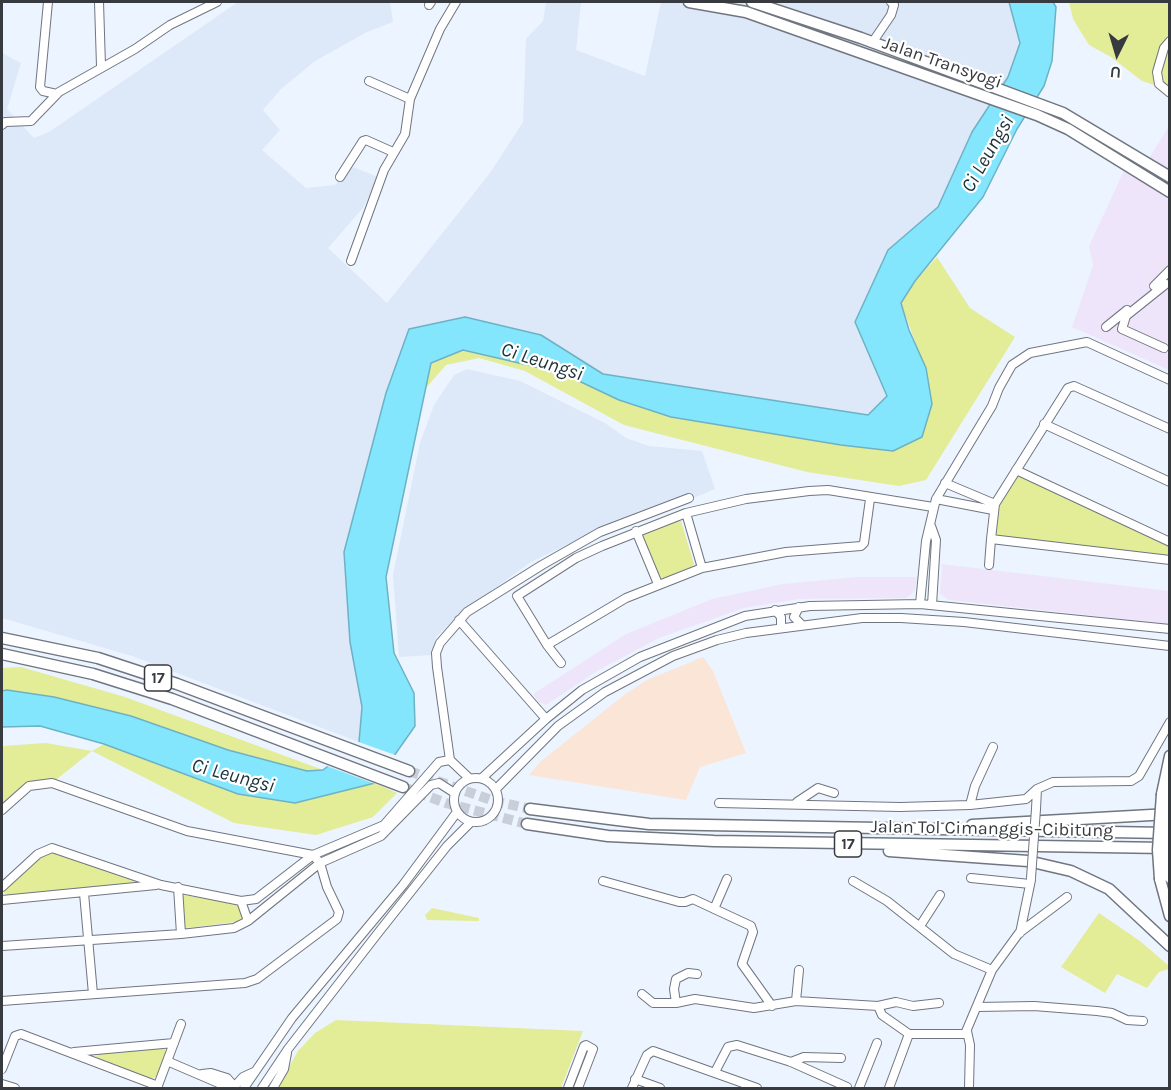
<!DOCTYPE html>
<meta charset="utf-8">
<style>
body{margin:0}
#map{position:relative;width:1171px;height:1090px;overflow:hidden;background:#ecf4ff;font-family:Karla,sans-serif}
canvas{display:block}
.frame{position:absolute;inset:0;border:3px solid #373a3e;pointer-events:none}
.north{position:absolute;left:1087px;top:24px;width:60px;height:60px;-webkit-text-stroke:4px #fff;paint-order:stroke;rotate:185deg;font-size:16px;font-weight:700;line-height:24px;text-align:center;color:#373a3e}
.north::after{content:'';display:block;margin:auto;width:21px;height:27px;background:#373a3e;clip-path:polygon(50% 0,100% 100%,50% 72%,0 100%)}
</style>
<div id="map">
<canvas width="1171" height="1090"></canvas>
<div class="frame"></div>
<div class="north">U</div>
</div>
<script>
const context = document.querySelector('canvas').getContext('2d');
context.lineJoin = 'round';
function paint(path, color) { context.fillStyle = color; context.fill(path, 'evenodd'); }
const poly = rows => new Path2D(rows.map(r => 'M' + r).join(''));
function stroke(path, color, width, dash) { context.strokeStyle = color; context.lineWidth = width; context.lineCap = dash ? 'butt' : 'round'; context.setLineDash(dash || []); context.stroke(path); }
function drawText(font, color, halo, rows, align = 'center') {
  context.font = font + ' Karla,sans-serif'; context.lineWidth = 4.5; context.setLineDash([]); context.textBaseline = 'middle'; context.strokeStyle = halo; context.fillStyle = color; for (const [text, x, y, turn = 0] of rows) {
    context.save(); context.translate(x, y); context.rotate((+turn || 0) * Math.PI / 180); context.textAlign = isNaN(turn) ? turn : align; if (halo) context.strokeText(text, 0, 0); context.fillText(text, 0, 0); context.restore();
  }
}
const commercial = poly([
 [1169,126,1169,370,1072,327,1093,265,1089,246,1134,149,1149,158],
 [942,564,1169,591,1169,624,949,600,940,594],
 [856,577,917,577,915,590,907,598,799,599,744,608,659,638,597,671,546,705,538,702,533,694,626,634,712,599,783,584]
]);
const built = poly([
 [238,2,390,2,393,22,367,32,315,61,281,89,263,110,280,130,262,150,306,188,335,185,353,167,378,177,363,208,328,248,387,303,490,173,523,122,526,39,543,21,546,2,581,2,576,50,645,76,661,2,1009,2,1020,43,1008,77,972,132,938,207,888,250,855,322,887,397,868,415,603,374,541,335,409,329,386,393,344,551,350,642,362,707,359,742,132,656,2,618,2,53,21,63,7,109,34,138,49,132],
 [467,369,520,381,605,423,626,438,649,446,702,451,715,489,686,501,610,524,531,562,462,612,436,637,433,655,399,657,393,575,420,443,434,405,454,375]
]);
const medical = poly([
 [703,657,713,671,746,753,700,767,686,800,529,775,540,762,624,695,647,680]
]);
const green = poly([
 [1069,2,1169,2,1169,90,1142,81,1111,57,1089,45,1073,19],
 [937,257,970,308,1015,337,926,480,899,486,807,472,624,425,525,371,479,358,446,365,426,388,431,363,463,350,562,373,783,435,893,451,919,352,901,303,915,281],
 [1017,474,1169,543,1169,557,995,535,994,512],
 [677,519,681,521,694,564,692,568,665,578,659,577,641,533],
 [21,667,125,697,323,770,307,771,7,690,2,691,2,668],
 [46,743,92,751,104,744,238,794,295,803,375,783,397,793,373,817,316,835,234,823,92,751,52,783,29,786,2,810,2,746],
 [50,850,137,878,137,881,131,885,7,895,4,893,4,888],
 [181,895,246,903,249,913,236,922,186,928,183,926],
 [432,908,479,918,479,921,427,920,425,915],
 [1099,913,1140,941,1169,966,1169,969,1159,972,1147,988,1117,974,1105,993,1061,967],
 [336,1020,583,1031,561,1088,277,1088,298,1051,315,1033],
 [163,1047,166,1051,157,1076,151,1079,96,1057,98,1053]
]);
const water = poly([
 [1009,2,1053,2,1056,7,1052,61,1044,86,1017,129,983,197,915,281,901,303,909,330,926,368,932,404,922,437,893,451,841,445,671,417,619,400,562,373,463,350,431,363,386,577,394,653,414,693,415,726,375,783,295,803,238,794,104,744,40,726,2,727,2,691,7,690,54,697,131,716,228,750,307,771,323,770,359,742,362,707,350,642,344,552,386,393,409,329,465,317,541,335,603,374,868,415,887,396,855,322,888,250,938,207,972,132,1008,77,1020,43,1009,2]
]);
const pier = poly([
 [356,741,398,756,378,785,324,765]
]);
const highwayTunnel = poly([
 [409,771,494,801,530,809],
 [403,787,446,803,527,824]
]);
const minor = poly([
 [48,2,40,87,43,91,57,94],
 [99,2,101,66],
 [429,5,431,2],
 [1170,41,1164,48,1157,72,1159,84,1170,93],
 [872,43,891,15,894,5,891,2],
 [369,81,410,99],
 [2,125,5,122,31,121,59,92,135,49,170,25,217,2],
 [340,177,363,141,366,140,393,152],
 [351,261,384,170,405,134,410,99,440,29,456,2],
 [1154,286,1170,270],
 [1106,327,1127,310],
 [1164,348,1122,329,1126,316,1166,284],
 [1044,424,1170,482],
 [1170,429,1074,386,1068,388,995,504,991,539,1170,560],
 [1016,470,1170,542],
 [945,483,995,504],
 [936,499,993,510],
 [686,513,702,568],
 [931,526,936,540,932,605],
 [636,531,658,584],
 [989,565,991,539],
 [920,604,926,541,936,499,992,406,999,388,1012,365,1030,353,1087,342,1170,380],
 [799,607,794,617,802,625],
 [775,610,781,617,781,628],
 [459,620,546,719],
 [547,645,626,598,702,568,786,552,861,546,864,543,870,499],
 [561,663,547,645,517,596,576,558,602,546,686,513,746,499,809,491,828,490,933,507],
 '454 800a22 22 0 1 1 44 0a22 22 0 1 1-44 0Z',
 [469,778,450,760,437,667,436,653,440,643,467,612,542,565,600,532,689,498],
 [482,778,546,719,582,690,640,657,745,616,810,606,920,604,1170,629],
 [496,789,558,726,605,692,673,656,717,640,746,633,862,618,901,618,964,622,1170,646],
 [797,802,818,788,834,793],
 [719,803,900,807,970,805,1026,799,1037,789],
 [970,805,975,786,993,747],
 [1036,809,1037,789,1053,782,1131,781,1139,776,1170,722],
 [2,810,29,786,52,783,187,831,313,855,320,863,327,887,339,912,337,919,257,979,245,983,2,1001],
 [971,878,1030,884],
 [603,881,679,902,685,902,693,899,751,926,753,932,742,964,772,1006],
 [853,881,887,901,954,954,992,970],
 [2,887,38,854,52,848,161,885,241,901,256,899,313,855,384,825,439,762,450,760],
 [178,887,181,934],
 [84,893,93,994],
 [2,900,156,885],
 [241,901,248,921],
 [714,909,727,879],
 [920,926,940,895],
 [1020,933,1031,880],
 [2,946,181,934,234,928,248,921,320,863,381,836,431,785,439,783,453,792],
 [642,994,653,1003,676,1003,695,999,754,1008,796,1001,878,1006,896,1002,913,1006,939,1003],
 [796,1001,799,970],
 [676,1003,674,989,676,979,688,973,697,974],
 [878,1006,882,1015,909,1034],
 [978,1007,1034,1006,1097,1011,1112,1013,1127,1020,1143,1021],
 [967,1031,970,1045,969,1088],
 [74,1052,174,1043],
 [167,1061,223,1085,234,1086],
 [791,1062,804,1057,841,1058],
 [2,1069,15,1036,21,1034,158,1086],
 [715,1072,728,1047,737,1045,791,1062,847,1087],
 [202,1074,211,1073,227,1078,234,1086],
 [635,1079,660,1088],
 [2,1084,15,1088],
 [157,1088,181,1024],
 [233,1088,243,1077,254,1072],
 [244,1088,292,1018,403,885,457,812],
 [262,1088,288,1049,378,933,447,846,471,822],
 [273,1088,284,1069,287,1053],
 [568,1088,584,1046,586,1045,593,1049,578,1088],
 [632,1088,647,1055,653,1051,757,1088],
 [859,1088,877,1043],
 [889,1088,909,1034,965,1034,992,970,1019,933,1067,897]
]);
const highway = poly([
 [689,2,746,12,1037,115,1068,129,1170,192],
 [752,2,861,38,1063,113,1170,177],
 [2,638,98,658,177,684,409,771],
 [2,654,93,674,172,699,403,787],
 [1162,794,1170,756],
 [530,809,649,824,1167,833],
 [527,824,608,836,714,841,1166,848],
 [972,825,1169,814],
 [889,851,1028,861,1071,871,1109,889,1170,946],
 [1160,879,1170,916]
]);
const minorBridge = poly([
 [1031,878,1036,809]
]);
const highwayBridge = poly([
 [1169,793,1167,850,1169,877],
 [1160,879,1158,850,1162,794]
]);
const shields = [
 [158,678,27],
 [848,844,27]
];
const shieldNames = [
 ["17",158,678],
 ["17",848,844]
];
const streetNames = [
 ["Jalan Transyogi",942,63,19],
 ["Jalan Tol Cimanggis–Cibitung",992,829,1]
];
const waterNames = [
 ["Ci Leungsi",988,154,-60],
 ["Ci Leungsi",542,362,18],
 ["Ci Leungsi",233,776,15]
];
paint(commercial, '#efe5fa');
paint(built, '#dde8f9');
paint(medical, '#fae5d7');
paint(green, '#e3ec97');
paint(water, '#84e6fd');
stroke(water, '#6db2c4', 1.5);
paint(pier, '#ecf4ff');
stroke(highwayTunnel, '#c8cfd8', 10, [10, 5]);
stroke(minor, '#707680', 10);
stroke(highway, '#707680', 13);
stroke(minor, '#fff', 8);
stroke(highway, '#fff', 10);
stroke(minorBridge, '#707680', 10, []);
stroke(highwayBridge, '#707680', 13, []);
stroke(minorBridge, '#fff', 8);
stroke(highwayBridge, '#fff', 10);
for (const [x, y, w] of shields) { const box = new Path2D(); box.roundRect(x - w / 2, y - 13, w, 26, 4.5); context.fillStyle = '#fff'; context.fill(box); stroke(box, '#373a3e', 1.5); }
drawText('bold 16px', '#373a3e', null, shieldNames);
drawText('18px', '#373a3e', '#fff', streetNames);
drawText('italic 20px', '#1b3238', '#fff', waterNames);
</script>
